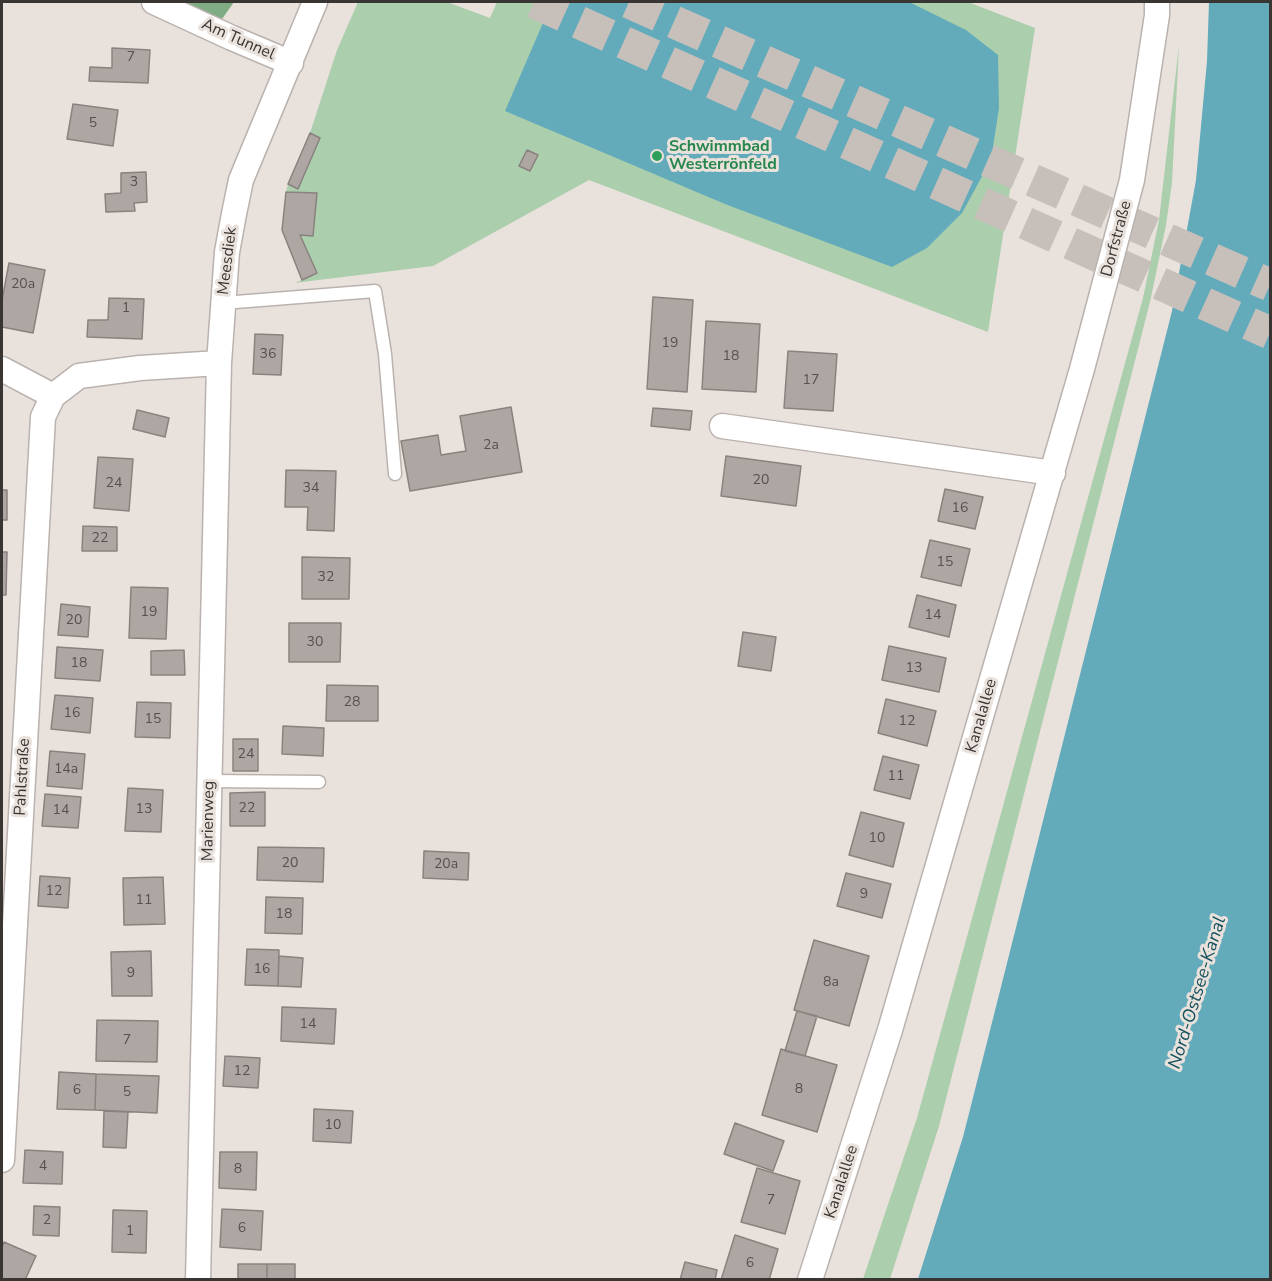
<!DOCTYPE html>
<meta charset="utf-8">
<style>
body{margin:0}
#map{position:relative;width:1272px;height:1281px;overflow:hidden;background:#e9e1dc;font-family:"Nunito Sans",sans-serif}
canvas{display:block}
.frame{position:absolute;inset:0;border:3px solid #383533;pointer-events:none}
</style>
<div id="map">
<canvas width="1272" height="1281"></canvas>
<div class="frame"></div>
</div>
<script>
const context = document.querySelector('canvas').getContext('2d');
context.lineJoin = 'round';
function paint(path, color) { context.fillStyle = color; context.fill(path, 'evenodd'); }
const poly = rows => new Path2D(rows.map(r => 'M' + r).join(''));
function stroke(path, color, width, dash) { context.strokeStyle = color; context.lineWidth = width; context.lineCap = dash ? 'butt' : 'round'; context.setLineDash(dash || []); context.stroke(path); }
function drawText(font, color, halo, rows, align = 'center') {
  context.font = font + ' "Nunito Sans",sans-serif'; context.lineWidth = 6; context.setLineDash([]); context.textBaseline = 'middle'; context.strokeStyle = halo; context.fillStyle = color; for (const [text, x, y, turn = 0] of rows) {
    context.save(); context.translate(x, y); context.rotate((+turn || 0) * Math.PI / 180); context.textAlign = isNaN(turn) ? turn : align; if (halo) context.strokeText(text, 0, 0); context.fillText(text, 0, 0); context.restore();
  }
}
const green = poly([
 [358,2,447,2,490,18,497,2,968,2,1035,28,988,332,589,180,433,266,294,283,302,280,282,230,286,192,288,184,310,133,337,50],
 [1179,45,1172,183,1166,225,1150,302,939,1126,890,1279,863,1279,917,1118,1143,298,1159,220]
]);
const forest = poly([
 [184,2,234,2,222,19]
]);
const water = poly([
 [552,2,909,2,966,30,998,55,999,108,991,160,962,213,927,248,892,267,725,204,505,111],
 [1209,2,1270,2,1270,1279,918,1279,963,1137,1172,311,1196,180,1207,61]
]);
const building = poly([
 [112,48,150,50,148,83,89,81,90,67,112,68,112,48],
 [73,104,118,110,113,146,67,139,73,104],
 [310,133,320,138,298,189,288,184,310,133],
 [527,150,538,155,530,171,519,166,527,150],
 [146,172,147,202,134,203,135,211,106,212,105,194,121,193,121,173,146,172],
 [286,192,317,193,313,236,300,235,317,273,302,280,282,230,286,192],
 [9,263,45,270,33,333,2,327,2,300,9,263],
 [653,297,693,300,687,392,647,389,653,297],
 [109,298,144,299,142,339,87,337,88,320,108,320,109,298],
 [706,321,760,324,756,392,702,389,706,321],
 [255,334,283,335,281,375,253,374,255,334],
 [788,351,837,354,833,411,784,408,788,351],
 [511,407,522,472,410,491,401,441,438,435,441,455,466,451,460,416,511,407],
 [653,408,692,411,690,430,651,426,653,408],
 [137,410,169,418,165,437,133,429,137,410],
 [726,456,801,466,796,506,721,496,726,456],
 [98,457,133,459,129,511,94,508,98,457],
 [286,470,336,471,334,531,307,530,308,507,285,507,286,470],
 [945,489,983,497,975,529,938,521,945,489],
 [2,490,7,490,7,520,2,520,2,490],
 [83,526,117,527,117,551,82,551,83,526],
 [930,540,970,549,961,586,921,577,930,540],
 [2,552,7,552,6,595,2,595,2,552],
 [302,557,350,558,349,599,302,599,302,557],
 [131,587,168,588,166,639,129,638,131,587],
 [917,595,956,605,949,637,909,627,917,595],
 [61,604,90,607,88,637,58,635,61,604],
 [289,623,341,623,340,662,289,662,289,623],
 [743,632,776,637,771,671,738,666,743,632],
 [889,646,946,658,939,692,882,680,889,646],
 [57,647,103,650,100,681,55,678,57,647],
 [184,650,185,675,151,675,151,651,184,650],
 [327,685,378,686,378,721,326,721,327,685],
 [55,695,93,698,90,733,51,729,55,695],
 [886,699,936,711,927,746,878,733,886,699],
 [137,702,171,703,170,738,135,737,137,702],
 [283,726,324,728,323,756,282,754,283,726],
 [233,739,258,739,258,771,233,771,233,739],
 [50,751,85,754,82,789,47,786,50,751],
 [883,756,919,765,910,799,874,790,883,756],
 [128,788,163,790,161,832,125,831,128,788],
 [265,792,265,826,230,826,230,793,265,792],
 [45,794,81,797,78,828,42,826,45,794],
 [861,812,904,823,893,867,849,855,861,812],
 [258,847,324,848,323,882,257,880,258,847],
 [424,851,469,853,468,880,423,878,424,851],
 [846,873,891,884,882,918,837,906,846,873],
 [40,876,70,878,68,908,38,906,40,876],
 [163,877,165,924,124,925,123,878,163,877],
 [266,897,303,898,302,934,265,933,266,897],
 [814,940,869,956,849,1026,794,1010,814,940],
 [247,949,279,950,278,986,245,985,247,949],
 [151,951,152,996,112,996,111,952,151,951],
 [279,956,303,958,301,987,278,986,279,956],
 [282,1007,336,1009,334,1044,281,1041,282,1007],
 [797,1011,817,1016,805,1056,785,1051,797,1011],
 [97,1020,158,1021,157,1062,96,1061,97,1020],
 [781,1049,837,1065,817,1132,762,1115,781,1049],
 [225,1056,260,1058,258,1088,223,1086,225,1056],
 [59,1072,96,1074,95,1110,57,1109,59,1072],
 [96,1074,159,1076,157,1113,95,1110,96,1074],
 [314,1109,353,1111,351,1143,313,1141,314,1109],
 [104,1111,128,1112,126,1148,103,1147,104,1111],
 [735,1123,784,1141,773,1171,724,1154,735,1123],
 [25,1150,63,1152,62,1184,23,1183,25,1150],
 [220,1152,257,1152,256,1190,219,1188,220,1152],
 [757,1168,800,1181,785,1234,741,1222,757,1168],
 [34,1206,60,1207,59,1236,33,1235,34,1206],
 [222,1209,263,1211,261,1250,220,1247,222,1209],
 [113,1210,147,1211,146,1253,112,1252,113,1210],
 [735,1235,778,1249,769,1280,721,1280,735,1235],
 [4,1242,36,1256,25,1280,2,1280,2,1248,4,1242],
 [685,1262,717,1270,715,1280,680,1280,685,1262],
 [238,1264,267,1264,267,1280,238,1280,238,1264],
 [267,1264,295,1264,295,1280,267,1280,267,1264]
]);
const trunkTunnel = poly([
 [534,2,1270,333],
 [629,2,1270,285]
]);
const service = poly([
 [223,303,375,291,385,354,395,474],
 [210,781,319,782]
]);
const minor = poly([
 [154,2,232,38,291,63],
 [2,369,53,396],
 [722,426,1053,473],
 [2,1160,43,417,53,396,79,376,140,368,219,363],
 [198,1280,219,363,227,252,234,214,241,180,315,2],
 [810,1280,890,1030,1082,369,1132,180,1157,15,1157,2]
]);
const markers = [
 [657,156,6,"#2e9e5b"]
];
const numberNames = [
 ["7",131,58],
 ["5",93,124],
 ["3",134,183],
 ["20a",23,285],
 ["1",126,309],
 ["19",670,344],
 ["36",268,355],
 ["18",731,357],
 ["17",811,381],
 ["2a",491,446],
 ["20",761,481],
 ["24",114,484],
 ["34",311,489],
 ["16",960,509],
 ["22",100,539],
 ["15",945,563],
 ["32",326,578],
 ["19",149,613],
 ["14",933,616],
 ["20",74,621],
 ["30",315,643],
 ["18",79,664],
 ["13",914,669],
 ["28",352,703],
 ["16",72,714],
 ["15",153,720],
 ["12",907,722],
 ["24",246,755],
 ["14a",66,770],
 ["11",896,777],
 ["22",247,809],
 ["13",144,810],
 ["14",61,811],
 ["10",877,839],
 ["20",290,864],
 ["20a",446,865],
 ["12",54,892],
 ["9",864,895],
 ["11",144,901],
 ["18",284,915],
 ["16",262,970],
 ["9",131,974],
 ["8a",831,983],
 ["14",308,1025],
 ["7",127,1041],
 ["12",242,1072],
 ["8",799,1090],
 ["6",77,1091],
 ["5",127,1093],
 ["10",333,1126],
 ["4",43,1167],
 ["8",238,1170],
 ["7",771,1201],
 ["2",47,1221],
 ["6",242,1229],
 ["1",130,1232],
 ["6",750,1264]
];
const streetNames = [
 ["Am Tunnel",238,40,24],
 ["Dorfstraße",1117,239,-75],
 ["Meesdiek",228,261,-83],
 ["Kanalallee",982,716,-74],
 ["Pahlstraße",23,777,-87],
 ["Marienweg",209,821,-89],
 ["Kanalallee",842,1182,-72]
];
const leisureNames = [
 ["Schwimmbad",669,147],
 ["Westerrönfeld",669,165]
];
const waterNames = [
 ["Nord-Ostsee-Kanal",1198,993,-73]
];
paint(green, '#abcead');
paint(forest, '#80ac83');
paint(water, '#63abbb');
paint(building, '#aea6a2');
stroke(building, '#89827e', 1.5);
stroke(trunkTunnel, '#c6bfba', 33, [33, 16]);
stroke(service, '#bab2ae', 15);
stroke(minor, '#bab2ae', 27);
stroke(service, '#fff', 12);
stroke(minor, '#fff', 24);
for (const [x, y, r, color] of markers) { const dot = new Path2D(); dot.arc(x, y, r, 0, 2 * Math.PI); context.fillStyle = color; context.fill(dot); stroke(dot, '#e9e1dc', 2); }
drawText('14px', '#56514f', null, numberNames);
drawText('16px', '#383533', '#e9e1dc', streetNames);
drawText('bold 16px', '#27864d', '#e9e1dc', leisureNames, 'left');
drawText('italic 18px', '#12505d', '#e9e1dc', waterNames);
</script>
